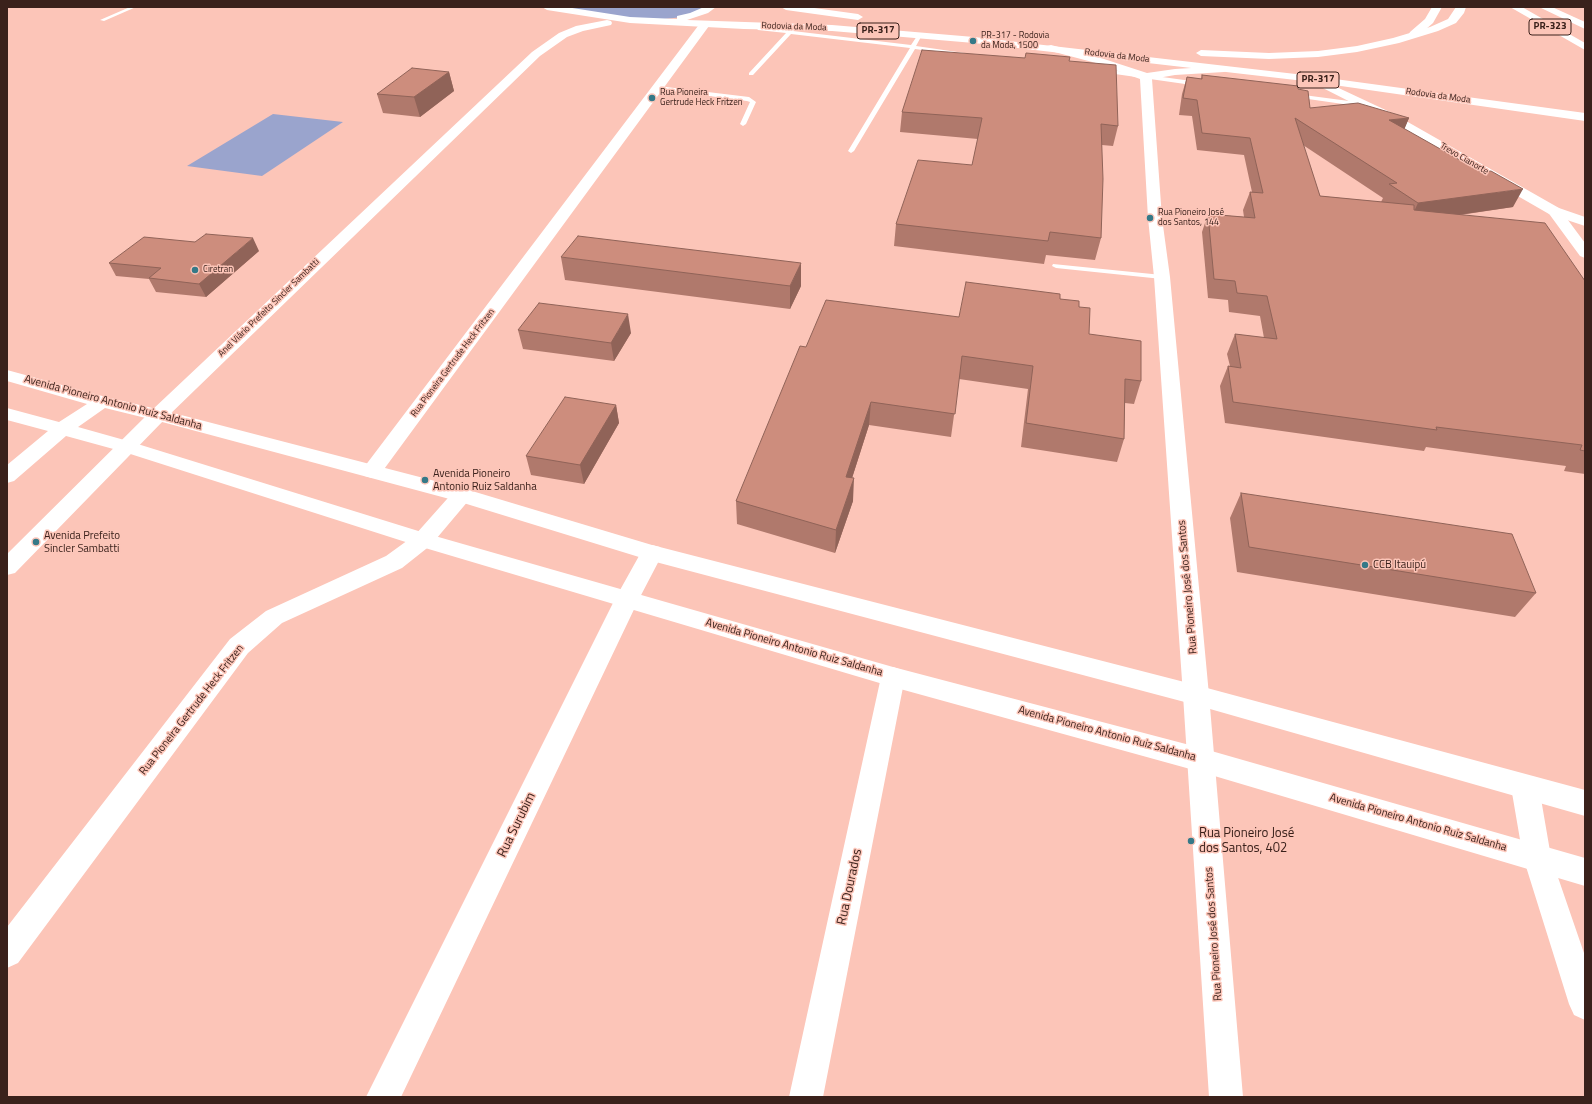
<!DOCTYPE html>
<meta charset="utf-8">
<style>
body{margin:0}
#map{position:relative;width:1592px;height:1104px;overflow:hidden;background:#fcc5b8;font-family:"Titillium Web",sans-serif}
canvas{display:block}
.frame{position:absolute;inset:0;border:8px solid #3a211b;pointer-events:none}
</style>
<div id="map">
<canvas width="1592" height="1104"></canvas>
<div class="frame"></div>
</div>
<script>
const context = document.querySelector('canvas').getContext('2d');
context.lineJoin = 'round';
function paint(path, color) { context.fillStyle = color; context.fill(path, 'evenodd'); }
const poly = rows => new Path2D(rows.map(r => 'M' + r).join(''));
function stroke(path, color, width, dash) { context.strokeStyle = color; context.lineWidth = width; context.lineCap = dash ? 'butt' : 'round'; context.setLineDash(dash || []); context.stroke(path); }
function drawText(font, color, halo, rows, align = 'center') {
  context.font = font + ' "Titillium Web",sans-serif'; context.lineWidth = 3; context.setLineDash([]); context.textBaseline = 'middle'; context.strokeStyle = halo; context.fillStyle = color; for (const [text, x, y, turn = 0] of rows) {
    context.save(); context.translate(x, y); context.rotate((+turn || 0) * Math.PI / 180); context.textAlign = isNaN(turn) ? turn : align; if (halo) context.strokeText(text, 0, 0); context.fillText(text, 0, 0); context.restore();
  }
}
const green = poly([
 [547,7,711,7,692,16,646,21],
 [273,114,343,122,262,176,187,166]
]);
const service = poly([
 [130,7,136,7,104,21,100,20,130,7],
 [794,25,797,27,793,31,911,45,919,33,922,35,916,46,978,55,975,57,915,49,854,151,851,153,848,151,910,48,791,34,753,75,749,75,749,73,786,33,758,30,756,27,788,30,794,25],
 [1103,69,1199,82,1202,84,1199,86,1101,72,1103,69],
 [658,86,749,97,756,102,746,124,743,126,740,124,750,102,747,101,656,89,656,87,658,86],
 [1296,94,1364,103,1367,105,1364,107,1294,97,1294,95,1296,94],
 [1053,264,1162,275,1166,277,1162,279,1056,268,1052,266,1053,264]
]);
const minor = poly([
 [705,21,709,22,710,24,709,26,379,476,372,478,365,476,362,471,365,466,701,22,705,21],
 [1051,45,1104,59,1147,73,1175,69,1224,66,1230,69,1224,72,1175,75,1152,79,1162,218,1170,277,1209,695,1243,1097,1209,1097,1183,695,1154,277,1148,218,1140,79,1096,63,1047,50,1046,48,1047,46,1051,45],
 [1554,207,1559,208,1585,243,1585,258,1580,256,1547,211,1549,208,1554,207],
 [7,370,106,397,165,411,167,415,165,419,158,421,105,408,78,427,135,443,138,447,135,451,128,453,66,436,14,481,7,483,7,465,48,431,7,420,7,408,59,422,87,404,7,381,7,370],
 [462,488,469,490,472,495,469,500,431,545,402,568,282,623,248,653,18,963,7,968,7,927,230,639,266,611,386,556,415,535,455,490,462,488],
 [652,545,660,547,663,553,639,599,401,1097,366,1097,615,599,644,547,652,545],
 [893,667,902,670,905,677,823,1097,789,1097,881,677,884,670,893,667],
 [1525,775,1535,778,1539,787,1551,857,1585,956,1585,1020,1574,1015,1569,1004,1523,857,1511,787,1515,778,1525,775]
]);
const tertiary = poly([
 [1432,7,1442,7,1433,23,1418,36,1410,36,1409,34,1410,32,1425,19,1432,7],
 [1313,76,1392,113,1559,208,1585,217,1585,226,1549,214,1384,119,1309,81,1307,79,1313,76],
 [158,409,462,488,652,545,1196,685,1585,790,1585,816,1196,705,652,561,457,501,151,419,149,415,151,411,158,409],
 [128,441,428,534,893,667,1201,748,1585,858,1585,886,1201,772,893,687,415,545,121,451,118,447,121,443,128,441]
]);
const trunk = poly([
 [542,7,566,7,630,17,677,19,677,16,690,13,704,7,716,7,708,13,687,20,832,25,974,37,1313,76,1585,113,1585,121,1313,82,974,43,832,31,744,29,630,23,547,10,542,7],
 [781,7,807,7,858,14,863,17,858,20,786,10,781,7],
 [1456,7,1466,7,1464,13,1456,23,1438,31,1399,43,1357,52,1318,57,1269,59,1201,56,1196,53,1201,50,1269,53,1318,51,1357,46,1393,38,1430,27,1448,19,1456,7],
 [607,20,611,21,612,23,611,25,583,31,567,37,540,56,165,419,15,573,7,575,7,554,151,411,532,52,559,33,576,26,607,20]
]);
const motorway = poly([
 [1510,7,1522,7,1585,43,1585,50,1510,7],
 [1539,7,1552,7,1585,22,1585,29,1539,7]
]);
const wall = poly([
 [1069,61,1118,126,1113,146,1102,145,1101,238,1095,260,1046,255,1044,264,894,246,896,224,972,165,978,139,900,132,902,112],
 [449,72,454,91,420,117,383,113,377,94],
 [1202,75,1298,89,1310,108,1409,118,1404,129,1513,207,1460,215,1585,281,1585,474,1564,471,1566,466,1426,447,1424,451,1225,423,1220,386,1228,366,1230,366,1227,354,1235,334,1264,338,1260,316,1229,312,1228,300,1208,298,1202,232,1208,214,1244,217,1243,210,1250,192,1252,192,1244,155,1197,150,1192,116,1179,115,1182,94,1187,77,1201,79],
 [1303,145,1383,198,1381,202,1320,196],
 [259,251,206,297,156,292,149,279,116,276,109,263],
 [561,257,801,286,790,309,565,280],
 [1060,299,1079,307,1089,334,1141,381,1134,404,1125,403,1124,439,1117,462,1021,447,1028,389,959,379,951,437,869,425,852,478,853,501,835,553,737,524,736,501,806,347,959,317],
 [518,330,631,333,614,361,523,349],
 [616,405,619,423,584,484,531,475,526,456],
 [1241,493,1536,593,1515,617,1237,572,1230,518]
]);
const shadedWall = poly([
 [449,72,454,91,420,117,414,97],
 [1409,118,1402,135,1389,120],
 [1523,189,1513,207,1409,222,1418,203],
 [253,238,259,251,206,297,199,284],
 [801,263,801,286,790,309,790,286],
 [628,314,631,333,614,361,611,343],
 [871,402,869,425,845,500,846,477],
 [616,405,619,423,584,484,580,465],
 [854,478,853,501,835,553,836,530]
]);
const building = poly([
 [922,50,1025,58,1026,53,1070,57,1069,61,1116,65,1118,126,1101,124,1103,179,1101,238,1050,232,1048,241,896,224,918,160,972,165,982,118,902,112,922,50],
 [412,68,449,72,414,97,377,94,412,68],
 [1202,75,1298,86,1298,89,1308,91,1310,108,1358,103,1409,118,1389,120,1481,172,1491,171,1523,189,1418,203,1389,184,1397,183,1295,118,1320,196,1414,205,1414,210,1545,223,1585,281,1585,451,1580,450,1582,445,1436,427,1437,430,1233,402,1228,366,1241,368,1235,334,1277,339,1267,296,1237,293,1235,281,1214,279,1208,214,1255,218,1250,192,1263,193,1250,138,1202,133,1197,100,1183,98,1187,77,1202,79,1202,75],
 [206,234,253,238,199,284,149,278,161,268,109,263,144,237,195,242,206,234],
 [578,236,801,263,790,286,561,257,578,236],
 [966,282,1060,294,1060,299,1079,301,1079,307,1090,308,1089,334,1141,341,1141,381,1125,379,1124,439,1026,423,1033,366,962,356,955,414,871,402,846,477,854,478,836,530,736,501,800,346,806,347,826,300,959,317,966,282],
 [539,303,628,314,611,343,518,330,539,303],
 [565,397,616,405,580,465,526,456,565,397],
 [1241,493,1512,534,1536,593,1249,547,1241,493]
]);
const markers = [
 [973,41,4,"#357988"],
 [652,98,4,"#357988"],
 [1150,218,4,"#357988"],
 [195,270,4,"#357988"],
 [425,480,4,"#357988"],
 [36,542,4,"#357988"],
 [1365,565,4,"#357988"],
 [1191,841,4,"#357988"]
];
const farStreetnames = [
 ["Rodovia da Moda",794,27,2],
 ["Rodovia da Moda",1117,56,7],
 ["Rodovia da Moda",1438,96,8],
 ["Trevo Cianorte",1464,159,30],
 ["Anel Viário Prefeito Sincler Sambatti",269,308,-44],
 ["Rua Pioneira Gertrude Heck Fritzen",453,363,-53]
];
const farPoinames = [
 ["PR-317 - Rodovia",981,36],
 ["da Moda, 1500",981,46],
 ["Rua Pioneira",660,93],
 ["Gertrude Heck Fritzen",660,103],
 ["Rua Pioneiro José",1158,213],
 ["dos Santos, 144",1158,223],
 ["Ciretran",203,270]
];
const shields = [
 [1550,27,42],
 [878,31,42],
 [1318,80,42]
];
const shieldNames = [
 ["PR-323",1550,27],
 ["PR-317",878,31],
 ["PR-317",1318,80]
];
const streetNames = [
 ["Avenida Pioneiro Antonio Ruiz Saldanha",113,403,15],
 ["Rua Pioneiro José dos Santos",1188,587,-95],
 ["Avenida Pioneiro Antonio Ruiz Saldanha",794,648,16],
 ["Rua Pioneira Gertrude Heck Fritzen",192,710,-52],
 ["Avenida Pioneiro Antonio Ruiz Saldanha",1107,734,15],
 ["Avenida Pioneiro Antonio Ruiz Saldanha",1418,823,16],
 ["Rua Pioneiro José dos Santos",1214,934,-94]
];
const poiNames = [
 ["Avenida Pioneiro",433,474],
 ["Antonio Ruiz Saldanha",433,487],
 ["Avenida Prefeito",44,536],
 ["Sincler Sambatti",44,549],
 ["CCB Itauipú",1373,565]
];
const nearStreetnames = [
 ["Rua Surubim",517,825,-64],
 ["Rua Dourados",850,887,-78]
];
const nearPoinames = [
 ["Rua Pioneiro José",1199,834],
 ["dos Santos, 402",1199,849]
];
paint(green, '#9aa4cd');
paint(service, '#fff');
paint(minor, '#fff');
paint(tertiary, '#fff');
paint(trunk, '#fff');
paint(motorway, '#fff');
paint(wall, '#b0796c');
paint(shadedWall, '#906358');
paint(building, '#cd8d7d');
stroke(building, '#906358', 1);
for (const [x, y, r, color] of markers) { const dot = new Path2D(); dot.arc(x, y, r, 0, 2 * Math.PI); context.fillStyle = color; context.fill(dot); stroke(dot, '#fcc5b8', 1.5); }
drawText('9px', '#3a211b', '#fcc5b8', farStreetnames);
drawText('9px', '#3a211b', '#fcc5b8', farPoinames, 'left');
for (const [x, y, w] of shields) { const box = new Path2D(); box.roundRect(x - w / 2, y - 8, w, 16, 3); context.fillStyle = '#fcc5b8'; context.fill(box); stroke(box, '#3a211b', 1); }
drawText('bold 10px', '#3a211b', null, shieldNames);
drawText('11px', '#3a211b', '#fcc5b8', streetNames);
drawText('11px', '#3a211b', '#fcc5b8', poiNames, 'left');
drawText('13px', '#3a211b', '#fcc5b8', nearStreetnames);
drawText('13px', '#3a211b', '#fcc5b8', nearPoinames, 'left');
</script>
